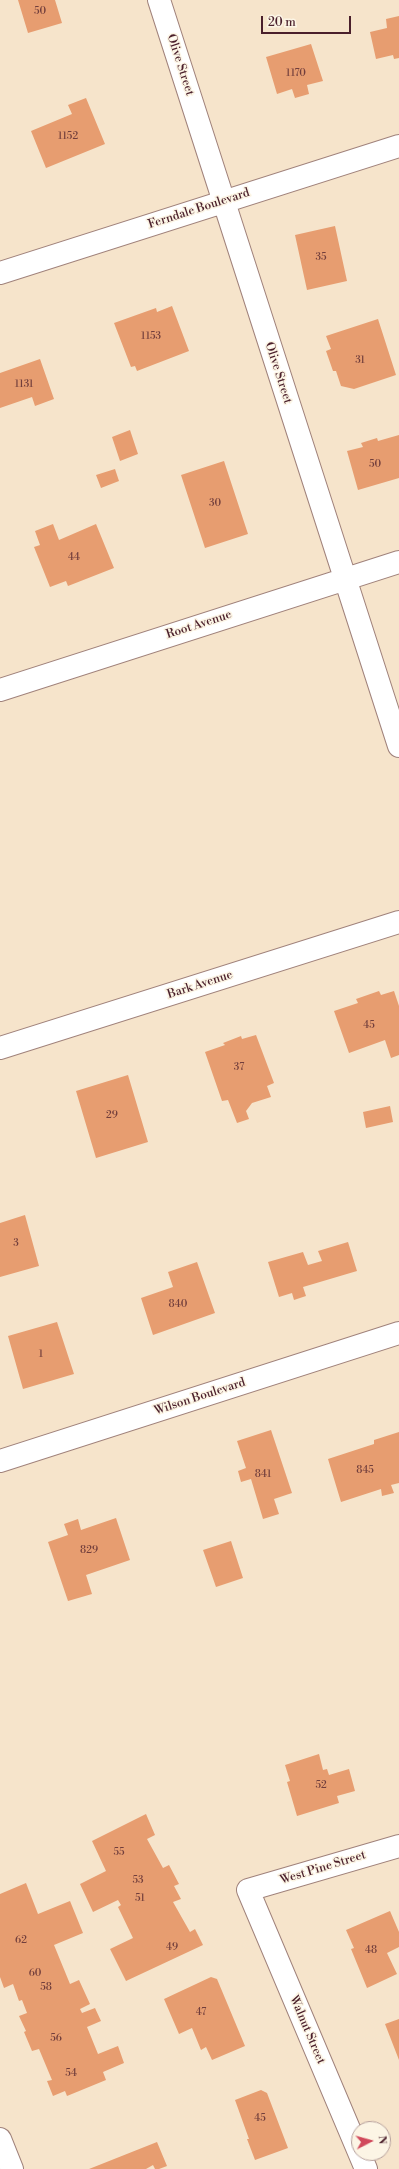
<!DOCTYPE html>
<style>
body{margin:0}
#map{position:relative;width:399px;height:2169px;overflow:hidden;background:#f6e4cb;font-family:"Libre Bodoni",serif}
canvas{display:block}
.north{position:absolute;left:351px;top:2121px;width:40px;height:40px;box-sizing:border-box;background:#fcf5e5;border:1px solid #b59f9b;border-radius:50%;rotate:84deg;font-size:11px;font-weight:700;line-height:16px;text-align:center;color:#4a1f2b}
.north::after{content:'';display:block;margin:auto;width:14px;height:18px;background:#d1495b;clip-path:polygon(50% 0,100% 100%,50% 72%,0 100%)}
.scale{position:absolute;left:261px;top:16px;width:90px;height:18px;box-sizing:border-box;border:2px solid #4a1f2b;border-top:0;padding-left:5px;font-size:12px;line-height:14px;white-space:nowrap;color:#4a1f2b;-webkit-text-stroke:3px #fcf5e5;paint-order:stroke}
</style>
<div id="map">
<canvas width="399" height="2169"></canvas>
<div class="north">N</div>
<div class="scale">20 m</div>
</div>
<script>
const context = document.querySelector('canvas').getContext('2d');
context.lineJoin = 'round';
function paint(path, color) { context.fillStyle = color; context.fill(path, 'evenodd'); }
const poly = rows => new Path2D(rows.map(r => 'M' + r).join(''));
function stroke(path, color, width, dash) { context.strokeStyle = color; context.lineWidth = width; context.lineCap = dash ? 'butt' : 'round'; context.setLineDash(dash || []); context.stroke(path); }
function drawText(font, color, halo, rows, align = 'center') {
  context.font = font + ' "Libre Bodoni",serif'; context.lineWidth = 3; context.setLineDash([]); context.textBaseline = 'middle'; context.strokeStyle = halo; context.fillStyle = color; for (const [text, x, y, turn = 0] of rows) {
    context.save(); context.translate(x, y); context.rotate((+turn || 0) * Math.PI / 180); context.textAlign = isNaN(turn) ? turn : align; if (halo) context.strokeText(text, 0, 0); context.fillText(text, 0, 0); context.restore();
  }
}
const building = poly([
 [18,0,55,0,62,23,28,33],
 [399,16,399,58,394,59,393,55,376,59,370,32,387,28,386,19],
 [311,44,323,81,307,85,309,94,295,98,292,89,277,94,266,57],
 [86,98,105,144,46,168,31,131,72,114,68,105],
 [335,226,347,281,307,290,295,235],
 [172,306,189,351,137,371,135,366,131,367,114,323,156,308,157,312],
 [378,319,396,375,354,389,341,386,336,371,333,371,326,351,331,349,326,336],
 [40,359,54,399,35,406,32,397,0,408,0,373],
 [130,430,138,454,120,461,112,437],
 [399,435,399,478,358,490,347,451,363,447,361,443,377,438,378,441],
 [224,461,248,534,205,548,181,475],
 [115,469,119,481,101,488,96,475],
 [53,524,59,540,96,524,114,568,68,586,66,581,50,587,34,547,40,545,35,531],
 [379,991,381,995,394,991,399,1006,399,1055,391,1058,385,1040,349,1053,334,1011,358,1003,356,999],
 [256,1035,274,1083,267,1086,271,1097,252,1103,246,1111,249,1119,237,1123,228,1100,222,1101,205,1052,225,1045,223,1043,241,1036,242,1039],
 [128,1075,148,1142,96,1158,76,1091],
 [390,1106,393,1122,366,1128,363,1112],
 [25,1215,39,1266,0,1277,0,1223],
 [348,1242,357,1271,303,1287,306,1296,294,1300,292,1293,279,1297,268,1262,303,1252,308,1265,322,1261,318,1251],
 [197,1262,215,1313,153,1335,141,1298,173,1287,168,1272],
 [57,1322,74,1374,23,1389,8,1336],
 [271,1430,292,1493,274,1499,279,1514,263,1519,251,1479,241,1482,238,1471,246,1468,237,1441],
 [399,1432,399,1483,391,1485,394,1493,382,1496,381,1489,341,1502,328,1459,374,1444,374,1440],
 [116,1518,130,1560,86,1575,92,1594,68,1601,48,1542,68,1535,64,1524,78,1519,81,1530],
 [231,1541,243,1578,216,1587,203,1550],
 [319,1754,323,1770,327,1769,329,1775,349,1769,355,1791,337,1796,339,1803,297,1816,287,1782,290,1781,285,1765],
 [146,1814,155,1835,147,1839,163,1868,169,1865,179,1884,174,1886,181,1899,173,1902,190,1932,195,1929,203,1945,126,1981,110,1949,133,1938,118,1907,121,1905,118,1900,93,1912,80,1884,106,1871,92,1841],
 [26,1883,38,1914,70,1901,83,1933,54,1945,70,1984,79,1980,90,2004,80,2009,82,2013,95,2008,101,2021,87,2027,98,2054,118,2046,124,2063,103,2072,106,2080,67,2096,65,2091,53,2096,47,2081,52,2080,39,2049,32,2051,24,2032,26,2031,19,2016,27,2013,22,2000,19,2001,13,1984,4,1988,0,1977,0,1894],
 [390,1911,399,1932,399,1947,387,1953,397,1974,367,1988,351,1949,354,1948,346,1930],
 [211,1977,217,1979,245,2046,212,2060,206,2047,201,2050,192,2028,179,2034,164,1999],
 [399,2019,399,2060,385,2024],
 [261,2090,267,2093,288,2148,255,2160,247,2139,249,2139,235,2100],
 [157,2142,167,2166,159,2169,155,2169,153,2165,146,2169,89,2169]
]);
const minor = poly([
 [159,0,399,746],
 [0,273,399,146],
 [0,690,399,562],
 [0,1048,399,922],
 [0,1461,399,1333],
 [0,2139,12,2169],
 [366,2169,248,1890,399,1846]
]);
const numberNames = [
 ["50",40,12],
 ["1170",296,74],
 ["1152",68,137],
 ["35",321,258],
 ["1153",151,337],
 ["31",360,361],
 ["1131",24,385],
 ["50",375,465],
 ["30",215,504],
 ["44",74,558],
 ["45",369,1026],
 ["37",239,1068],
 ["29",112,1116],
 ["3",16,1244],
 ["840",178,1305],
 ["1",41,1355],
 ["845",365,1471],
 ["841",263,1475],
 ["829",89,1551],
 ["52",321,1786],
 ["55",119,1853],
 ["53",138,1881],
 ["51",140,1899],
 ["62",21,1941],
 ["49",172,1948],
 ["48",371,1951],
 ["60",35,1974],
 ["58",46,1988],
 ["47",201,2013],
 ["56",56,2039],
 ["54",71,2074],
 ["45",260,2119]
];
const streetNames = [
 ["Olive Street",180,65,72],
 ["Ferndale Boulevard",199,209,-18],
 ["Olive Street",278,373,72],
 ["Root Avenue",199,625,-18],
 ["Bark Avenue",200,985,-18],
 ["Wilson Boulevard",200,1397,-18],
 ["West Pine Street",323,1868,-17],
 ["Walnut Street",307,2030,67]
];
paint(building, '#e79d70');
stroke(minor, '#a0827b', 24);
stroke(minor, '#fff', 22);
drawText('10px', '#713e3c', null, numberNames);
drawText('12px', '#4a1f2b', '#fcf5e5', streetNames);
</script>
